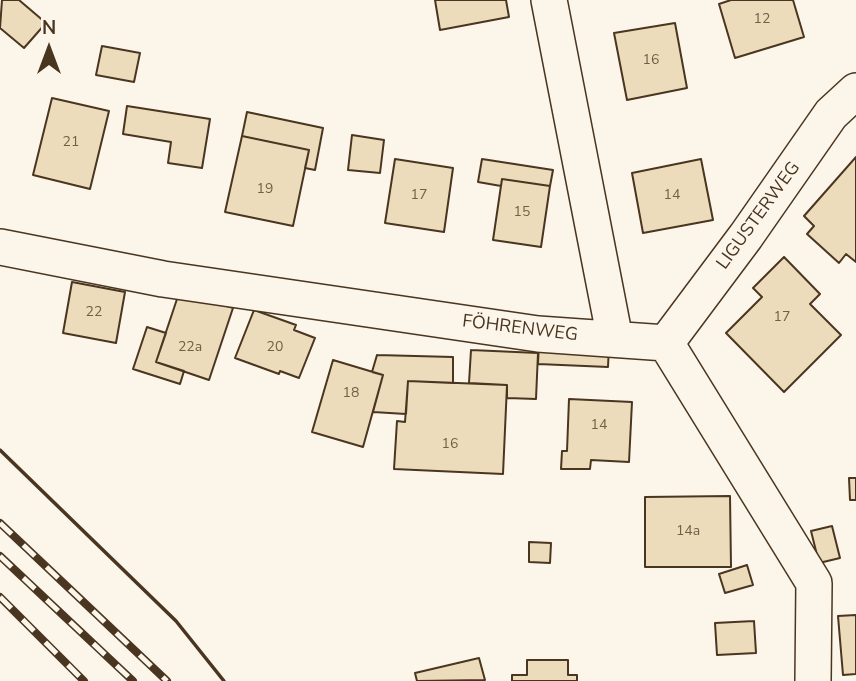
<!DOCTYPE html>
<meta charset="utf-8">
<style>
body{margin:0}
#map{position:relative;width:856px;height:681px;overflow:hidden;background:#fbf6e9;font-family:"Nunito Sans",sans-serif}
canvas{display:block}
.north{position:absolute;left:14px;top:14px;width:70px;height:70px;-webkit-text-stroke:5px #fbf6e9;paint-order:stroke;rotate:0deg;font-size:19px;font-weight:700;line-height:28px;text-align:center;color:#4a3520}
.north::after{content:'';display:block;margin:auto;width:24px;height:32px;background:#4a3520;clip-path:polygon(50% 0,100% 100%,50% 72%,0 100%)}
</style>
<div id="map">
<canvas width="856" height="681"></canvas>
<div class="north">N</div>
</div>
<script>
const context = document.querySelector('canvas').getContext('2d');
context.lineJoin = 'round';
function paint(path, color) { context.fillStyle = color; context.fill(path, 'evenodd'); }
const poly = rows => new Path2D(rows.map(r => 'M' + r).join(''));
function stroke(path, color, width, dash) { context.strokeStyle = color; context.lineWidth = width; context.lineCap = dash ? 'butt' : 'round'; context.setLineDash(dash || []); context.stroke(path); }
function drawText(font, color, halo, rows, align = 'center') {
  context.font = font + ' "Nunito Sans",sans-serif'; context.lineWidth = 5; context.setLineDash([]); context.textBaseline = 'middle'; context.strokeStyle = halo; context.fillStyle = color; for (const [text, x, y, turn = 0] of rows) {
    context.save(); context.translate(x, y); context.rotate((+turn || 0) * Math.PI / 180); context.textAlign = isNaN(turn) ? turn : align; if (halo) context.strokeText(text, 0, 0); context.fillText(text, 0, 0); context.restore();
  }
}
const building = poly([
 [2,0,19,0,46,23,24,48,0,28,2,0],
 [435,0,506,0,509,17,440,30,435,0],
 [731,0,793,0,804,37,735,58,719,4,731,0],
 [675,23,687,88,627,100,614,33,675,23],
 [102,46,140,53,134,82,96,75,102,46],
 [52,98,109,111,90,189,33,175,52,98],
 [127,106,210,119,202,168,168,163,171,142,123,134,127,106],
 [247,112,323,128,315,170,305,168,309,150,242,136,247,112],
 [352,135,384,140,380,173,348,170,352,135],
 [242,136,309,150,293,226,225,212,242,136],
 [856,157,856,262,846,254,839,263,807,234,814,226,804,216,856,157],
 [395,159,453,168,444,232,385,223,395,159],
 [482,159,553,170,550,186,502,179,501,186,478,182,482,159],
 [701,159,713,220,643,233,632,173,701,159],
 [502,179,550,186,541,247,493,240,502,179],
 [784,257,820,294,810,304,841,335,784,392,726,333,762,297,753,288,784,257],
 [72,282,125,292,116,343,63,333,72,282],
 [180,290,233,308,209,380,156,362,180,290],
 [254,310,296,325,294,330,315,338,299,378,280,371,279,374,235,358,254,310],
 [147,327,166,333,156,362,184,371,180,384,133,369,147,327],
 [539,342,609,346,608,367,538,364,539,342],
 [471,350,538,353,536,399,507,398,507,385,469,383,471,350],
 [377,355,453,357,453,383,408,381,406,414,373,412,383,375,372,372,377,355],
 [333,360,383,375,363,447,312,432,333,360],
 [408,381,507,385,503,474,394,469,397,421,405,422,408,381],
 [569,399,632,402,629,462,591,460,590,469,561,469,562,451,567,451,569,399],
 [849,478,856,478,856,500,850,500,849,478],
 [730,496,731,567,645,567,645,497,730,496],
 [832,526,840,558,819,563,811,531,832,526],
 [529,542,551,543,550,563,529,562,529,542],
 [747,565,753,585,725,593,719,574,747,565],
 [856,615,856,674,843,675,838,616,856,615],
 [754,621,756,653,717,655,715,623,754,621],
 [479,658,485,680,417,681,415,673,479,658],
 [527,660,568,660,568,675,577,675,577,681,512,681,512,675,527,675,527,660]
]);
const minor = poly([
 [549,0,615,339],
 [0,247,163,279,538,334,666,343,814,583,813,681],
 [666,343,746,236,831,114,856,91]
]);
const rail = poly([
 [0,523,167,681],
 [0,556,133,681],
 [0,597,84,681]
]);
const wall = poly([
 [0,450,176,621,224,681]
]);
const numberNames = [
 ["12",762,20],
 ["16",651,61],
 ["21",71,143],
 ["19",265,190],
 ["17",419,196],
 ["14",672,196],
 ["15",522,213],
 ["22",94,313],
 ["17",782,318],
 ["22a",190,348],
 ["20",275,348],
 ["18",351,394],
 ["14",599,426],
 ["16",450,445],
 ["14a",688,532]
];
const streetNames = [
 ["LIGUSTERWEG",759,216,-54],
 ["FÖHRENWEG",520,329,7]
];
paint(building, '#ecdcbc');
stroke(building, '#4a3520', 2);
stroke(minor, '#4a3520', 38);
stroke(minor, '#fbf6e9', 35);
stroke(rail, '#4a3520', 8);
stroke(rail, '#fbf6e9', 5, [16]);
stroke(wall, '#4a3520', 3.5);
drawText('14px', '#725f47', null, numberNames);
drawText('18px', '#4a3520', '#fbf6e9', streetNames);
</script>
